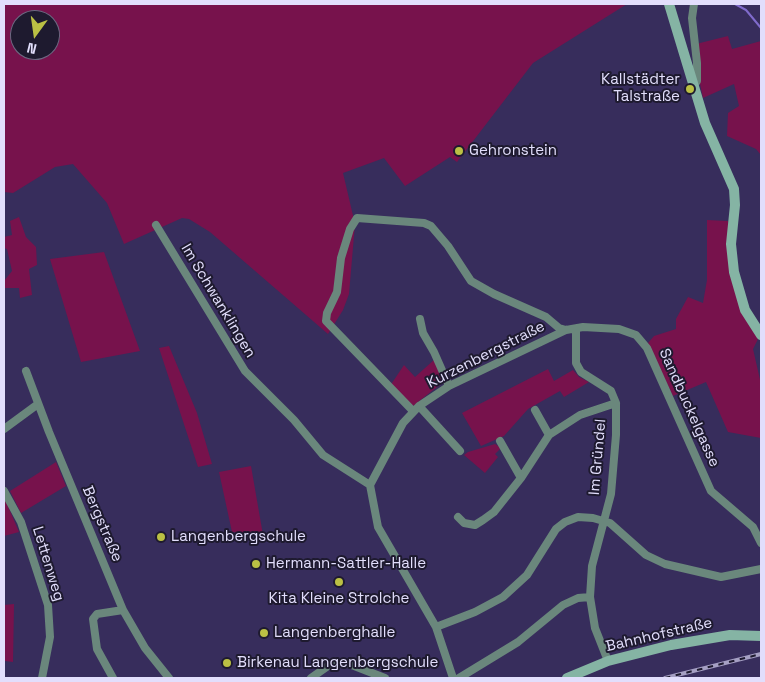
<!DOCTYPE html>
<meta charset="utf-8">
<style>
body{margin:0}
#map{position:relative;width:765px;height:682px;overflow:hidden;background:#372d5c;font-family:"Space Grotesk",sans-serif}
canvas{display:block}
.frame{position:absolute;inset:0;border:5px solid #e2defc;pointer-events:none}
.north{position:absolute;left:10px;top:10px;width:50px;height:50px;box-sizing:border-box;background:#1e1a2f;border:1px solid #6c6881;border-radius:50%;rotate:194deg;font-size:14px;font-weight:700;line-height:20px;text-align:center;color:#e2defc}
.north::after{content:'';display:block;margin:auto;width:18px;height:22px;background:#bbc044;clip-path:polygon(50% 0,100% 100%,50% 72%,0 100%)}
</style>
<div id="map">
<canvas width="765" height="682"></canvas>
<div class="frame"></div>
<div class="north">N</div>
</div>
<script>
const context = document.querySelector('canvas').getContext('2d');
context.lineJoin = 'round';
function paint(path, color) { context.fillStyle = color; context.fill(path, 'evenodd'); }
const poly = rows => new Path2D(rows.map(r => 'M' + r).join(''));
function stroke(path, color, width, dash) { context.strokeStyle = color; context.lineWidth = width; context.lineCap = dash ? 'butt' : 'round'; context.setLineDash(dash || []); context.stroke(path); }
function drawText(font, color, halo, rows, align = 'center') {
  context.font = font + ' "Space Grotesk",sans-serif'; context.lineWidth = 4; context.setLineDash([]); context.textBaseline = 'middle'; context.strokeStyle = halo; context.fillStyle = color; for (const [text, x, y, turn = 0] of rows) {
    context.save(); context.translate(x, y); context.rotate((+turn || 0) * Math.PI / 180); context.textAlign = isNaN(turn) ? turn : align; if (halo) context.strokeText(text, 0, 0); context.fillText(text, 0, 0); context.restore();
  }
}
const green = poly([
 [4,4,627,4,533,63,457,162,450,157,405,186,384,158,343,173,355,224,349,294,343,310,328,334,210,232,189,219,182,218,124,244,107,203,73,164,55,167,13,193,4,192],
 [20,20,50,20,50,50,20,50],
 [728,36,732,49,761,41,761,155,756,149,727,136,728,113,739,106,734,84,703,98,692,45],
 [19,217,26,237,36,247,37,265,29,269,32,295,20,298,19,288,5,288,4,281,12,271,7,249,4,248,4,237,12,235,10,221],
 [707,220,728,221,730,275,739,304,758,339,753,349,761,384,761,438,728,432,706,382,673,396,648,343,654,336,676,329,676,319,688,297,703,303,707,280],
 [104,252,140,351,81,362,50,259],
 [169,346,197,413,212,464,198,467,159,348],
 [435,359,442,383,413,406,390,386,404,365,415,377],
 [548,369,554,381,573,370,579,377,589,382,564,397,560,391,528,409,504,436,481,446,462,413],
 [495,444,501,448,495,454,498,457,485,473,464,455,468,452],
 [56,462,66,486,21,513,10,491],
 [251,466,263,535,232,532,219,472],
 [4,497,19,532,4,536],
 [14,604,13,662,5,661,4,664,4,605]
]);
const stream = poly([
 [735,4,746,10,761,28]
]);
const minor = poly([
 [694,85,697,81,697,63,692,18,694,4],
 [156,225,245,371,294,420,323,455,370,485,378,527,436,627,453,678],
 [420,319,423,333,434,352,449,386],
 [576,329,576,363,581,372,611,391,616,403,616,435,611,494,592,566,590,597,595,628,608,661],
 [26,371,49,432,123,610,145,648,169,678],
 [419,406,460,451],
 [535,410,549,435],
 [413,411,326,321,327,313,337,292,341,258,350,229,357,218,424,223,431,226,448,246,471,281,494,294,546,317,559,328,566,330,583,327,619,329,636,335,647,348,711,491,753,527,761,543],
 [4,429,38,404],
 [500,441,521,478],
 [370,485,403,423,419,406,449,386,566,330],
 [4,491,21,522,48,605,50,637,42,678],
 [458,517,464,523,475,525,483,520,494,512,521,478,549,435,580,415,616,403],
 [436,627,475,612,503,597,527,575,556,529,565,522,578,517,593,518,610,523,646,555,665,564,721,577,761,569],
 [113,678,97,649,93,619,97,614,123,610],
 [311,678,328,666,344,662,385,678],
 [459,678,518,642,563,605,578,598,590,597]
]);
const secondary = poly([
 [669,4,705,123,734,189,735,205,731,244,734,272,745,310,761,335],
 [567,678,608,661,671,645,730,635,761,636]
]);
const rail = poly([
 [665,678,761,654]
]);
const markers = [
 [690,89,5,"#bbc044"],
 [459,151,5,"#bbc044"],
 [161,537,5,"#bbc044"],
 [256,564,5,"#bbc044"],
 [339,582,5,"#bbc044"],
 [264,633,5,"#bbc044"],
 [227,663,5,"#bbc044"]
];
const poiNames = [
 ["Kallstädter",680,80,"right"],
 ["Talstraße",680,97,"right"],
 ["Gehronstein",469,151],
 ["Langenbergschule",171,537],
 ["Hermann-Sattler-Halle",266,564],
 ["Kita Kleine Strolche",339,599,"center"],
 ["Langenberghalle",274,633],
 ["Birkenau Langenbergschule",237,663]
];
const streetNames = [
 ["Im Schwanklingen",218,301,59],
 ["Kurzenbergstraße",486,355,-27],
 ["Sandbuckelgasse",689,408,66],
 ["Im Gründel",598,457,-85],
 ["Bergstraße",102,524,67],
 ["Lettenweg",48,564,73],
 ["Bahnhofstraße",659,635,-13]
];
paint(green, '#77124c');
stroke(stream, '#806bcc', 2);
stroke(minor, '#6a877c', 8);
stroke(secondary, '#85b4a4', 10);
stroke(rail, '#a59fc3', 4);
stroke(rail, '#1e1a2f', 2, [5.5]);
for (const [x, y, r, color] of markers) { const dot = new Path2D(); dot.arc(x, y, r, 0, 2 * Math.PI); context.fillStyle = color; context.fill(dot); stroke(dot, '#1e1a2f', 2); }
drawText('15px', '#e2defc', '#1e1a2f', poiNames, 'left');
drawText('15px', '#e2defc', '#1e1a2f', streetNames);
</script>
